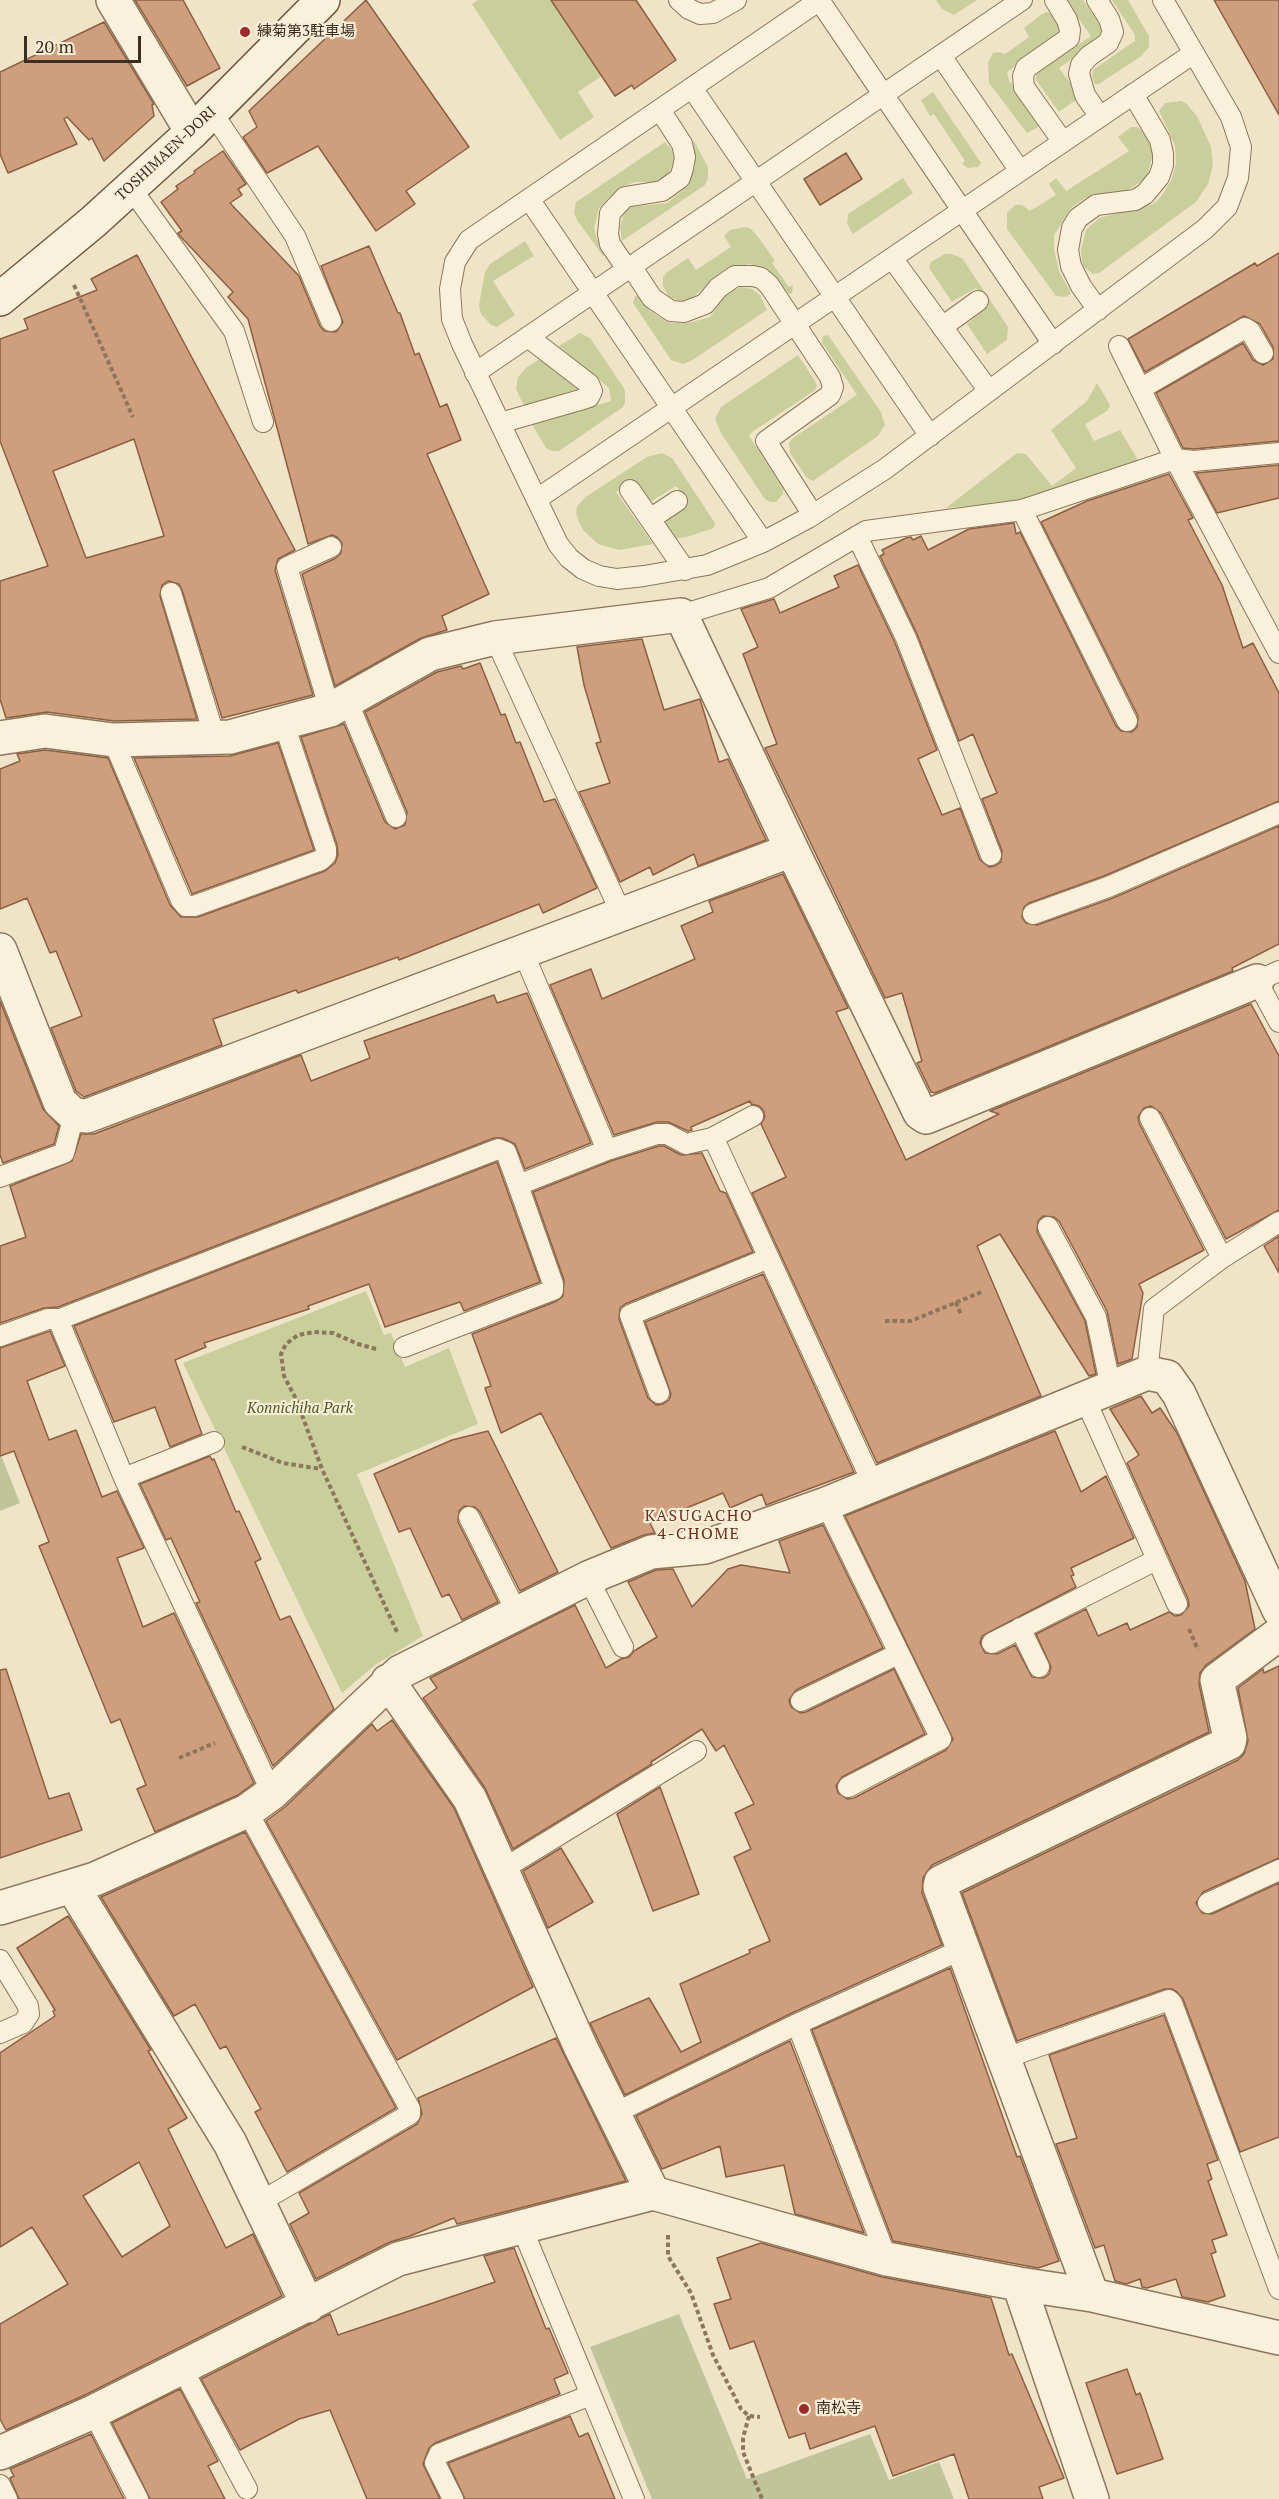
<!DOCTYPE html>
<meta charset="utf-8">
<style>
body{margin:0}
#map{position:relative;width:1279px;height:2499px;overflow:hidden;background:#f0e4c8;font-family:"PT Serif",serif}
canvas{display:block}
.scale{position:absolute;left:24px;top:36px;width:117px;height:27px;box-sizing:border-box;border:3px solid #3d2e20;border-top:0;padding-left:8px;font-size:18px;line-height:21px;white-space:nowrap;color:#3d2e20;-webkit-text-stroke:4px #f7eed8;paint-order:stroke}
</style>
<div id="map">
<canvas width="1279" height="2499"></canvas>
<div class="scale">20 m</div>
</div>
<script>
const context = document.querySelector('canvas').getContext('2d');
context.lineJoin = 'round';
function paint(path, color) { context.fillStyle = color; context.fill(path, 'evenodd'); }
const poly = rows => new Path2D(rows.map(r => 'M' + r).join(''));
function stroke(path, color, width, dash) { context.strokeStyle = color; context.lineWidth = width; context.lineCap = dash ? 'butt' : 'round'; context.setLineDash(dash || []); context.stroke(path); }
function drawText(font, color, halo, rows, align = 'center') {
  context.font = font + ' "PT Serif","Noto Sans JP",serif'; context.lineWidth = 4.5; context.setLineDash([]); context.textBaseline = 'middle'; context.strokeStyle = halo; context.fillStyle = color; for (const [text, x, y, turn = 0] of rows) {
    context.save(); context.translate(x, y); context.rotate((+turn || 0) * Math.PI / 180); context.textAlign = isNaN(turn) ? turn : align; if (halo) context.strokeText(text, 0, 0); context.fillText(text, 0, 0); context.restore();
  }
}
const green = poly([
 [478,0,551,0,602,76,578,92,594,117,560,140,472,4],
 [936,0,977,0,954,15,942,9],
 [1068,0,1083,0,1103,29,1103,38,1059,68,1078,94,1077,99,1059,112,1036,80,1036,73,1091,36,1070,7],
 [1112,0,1128,0,1149,36,1149,47,1140,57,1099,84,1095,84,1092,77,1093,70,1135,41,1135,35],
 [1047,12,1050,13,1059,26,1060,33,1007,72,1009,80,1039,123,1037,128,1027,133,989,83,988,62,993,53,999,52,1005,54,1029,37,1024,28,1042,14],
 [933,92,981,163,978,167,968,168,962,164,965,161,934,114,930,116,921,100],
 [1181,101,1187,104,1198,118,1211,147,1213,166,1208,184,1196,202,1099,273,1093,274,1084,267,1082,261,1081,250,1086,230,1099,218,1153,204,1160,198,1171,181,1176,164,1175,145,1159,111,1165,103],
 [1131,127,1137,127,1146,134,1152,147,1153,154,1147,177,1127,191,1085,198,1071,208,1054,235,1054,249,1059,271,1071,293,1066,297,1056,296,1007,229,1007,213,1015,205,1022,205,1030,211,1056,195,1049,184,1056,178,1066,191,1129,151,1118,137],
 [694,141,708,167,708,179,705,185,622,241,620,227,625,211,631,207,667,203,688,186,695,165,693,155,688,144],
 [665,142,672,150,674,161,667,177,659,182,635,182,624,186,609,197,599,208,594,228,597,240,606,253,603,256,577,220,574,213,576,202],
 [903,178,913,193,853,234,847,224,848,214],
 [744,227,750,228,759,238,775,261,772,263,789,287,793,285,792,294,788,293,769,272,750,264,725,269,712,279,692,299,679,301,669,297,663,286,663,277,667,272,688,258,696,270,731,247,724,236,730,230],
 [525,241,534,256,493,281,515,315,497,327,491,325,481,314,479,305,485,272,490,264],
 [945,254,951,254,962,258,1008,327,1007,340,987,354,967,324,989,306,976,288,952,302,929,268,931,262],
 [741,287,752,289,760,295,767,310,691,361,683,364,671,360,633,303,635,296,640,294,650,311,664,320,671,323,688,323,710,317,728,292],
 [580,333,590,338,622,385,625,391,625,402,623,407,559,451,552,451,546,448,532,424,611,401,609,388,559,346],
 [828,335,881,412,885,425,878,436,813,481,807,478,790,453,789,443,793,438,857,395,822,343,823,336],
 [798,355,815,381,817,386,814,391,752,432,749,436,783,489,783,494,776,502,770,502,764,498,721,433,715,419,721,407],
 [540,359,578,389,524,406,516,389,518,377,527,367],
 [1097,383,1110,405,1107,411,1085,424,1094,441,1120,430,1138,460,1018,501,946,508,1017,453,1026,454,1052,486,1076,468,1051,430,1087,401],
 [662,453,672,458,715,523,714,528,686,537,673,539,666,522,668,518,689,504,676,486,652,501,649,500,635,479,616,492,653,544,619,550,598,544,583,530,579,522,576,513,577,506,587,496,647,457],
 [366,1291,384,1335,391,1333,405,1367,449,1348,478,1424,357,1474,423,1636,375,1665,342,1693,183,1363]
]);
const cemetery = poly([
 [0,1453,20,1503,0,1511],
 [679,2314,747,2479,870,2434,889,2480,939,2462,954,2499,652,2499,590,2347]
]);
const building = poly([
 [135,0,183,0,220,68,187,86,135,0],
 [366,0,469,147,406,191,415,204,376,231,318,146,267,173,243,137,257,127,249,111,366,0],
 [551,0,636,0,676,60,634,89,632,85,615,96,551,0],
 [1214,0,1279,0,1279,115,1214,0],
 [104,22,154,104,152,105,154,116,104,161,92,138,89,140,67,117,64,119,77,144,8,173,0,154,0,72,104,22],
 [223,151,246,184,238,189,242,195,230,203,299,276,320,326,324,331,336,332,343,322,321,266,369,246,398,313,400,313,415,355,419,353,440,407,447,404,461,440,427,454,489,594,442,616,447,630,421,638,335,686,302,574,336,558,341,553,342,543,337,537,332,535,308,544,248,319,228,297,233,292,180,236,178,233,182,231,161,202,178,189,176,186,195,173,194,171,223,151],
 [846,153,862,179,820,205,804,179,846,153],
 [1279,253,1279,441,1194,449,1183,448,1156,393,1243,343,1253,360,1263,365,1273,359,1273,347,1260,324,1244,316,1145,372,1128,339,1255,263,1257,266,1279,253],
 [137,255,295,550,278,559,275,570,313,695,222,718,182,590,179,584,168,581,162,585,160,596,197,719,114,721,47,712,6,718,0,699,0,581,48,566,0,441,0,339,28,329,24,319,97,290,91,279,137,255],
 [134,439,164,536,86,558,53,471,134,439],
 [1279,465,1279,498,1217,513,1196,473,1279,465],
 [1169,474,1193,518,1188,520,1222,585,1243,648,1253,643,1279,693,1279,801,1104,876,1029,903,1024,907,1022,917,1026,923,1037,925,1113,898,1279,826,1279,944,1232,968,1233,971,935,1093,931,1092,917,1063,922,1061,902,993,885,998,765,748,777,744,743,654,758,647,741,609,774,599,780,613,839,587,834,576,858,565,895,643,937,750,918,759,942,815,960,808,980,860,989,867,995,866,1001,862,1002,851,982,799,997,793,973,734,959,741,917,634,880,556,884,554,882,550,906,538,911,537,913,540,921,536,928,550,969,529,1014,523,1016,534,1020,532,1116,726,1121,731,1132,732,1137,727,1138,716,1041,522,1087,501,1169,474],
 [642,639,664,710,700,699,719,762,728,759,766,840,698,866,694,854,653,875,650,867,620,882,579,792,610,783,596,743,601,742,584,685,577,647,642,639],
 [480,663,501,715,505,714,516,743,520,742,544,802,555,799,597,888,543,913,539,904,399,960,398,957,298,993,296,990,213,1019,222,1045,84,1097,76,1091,51,1028,82,1016,56,951,50,953,27,898,0,909,0,769,20,761,17,754,45,750,108,758,170,905,181,917,198,917,325,871,335,863,338,855,337,845,301,737,344,724,385,822,395,829,405,825,407,812,365,712,437,672,461,666,463,669,480,663],
 [278,743,314,850,192,894,134,758,230,756,278,743],
 [783,874,848,1008,836,1012,906,1160,999,1114,990,1111,1251,1004,1279,1056,1279,1210,1226,1239,1161,1113,1151,1106,1144,1108,1138,1117,1139,1123,1204,1250,1139,1284,1143,1293,1132,1359,1118,1364,1107,1311,1059,1221,1054,1217,1043,1216,1038,1221,1037,1232,1085,1321,1096,1374,1089,1376,1000,1234,977,1246,1041,1396,877,1463,752,1193,786,1177,761,1124,765,1117,763,1110,759,1106,751,1104,750,1101,691,1127,692,1130,688,1131,668,1122,657,1122,614,1135,550,985,591,969,602,999,695,959,681,926,713,912,709,901,783,874],
 [527,993,591,1143,525,1169,515,1144,502,1138,494,1138,58,1307,44,1308,0,1323,0,1246,26,1237,10,1186,72,1161,81,1134,94,1134,301,1055,311,1081,370,1058,364,1041,494,995,497,1003,527,993],
 [0,1001,43,1109,59,1126,54,1144,3,1163,0,1155,0,1001],
 [659,1146,664,1146,681,1155,702,1153,720,1191,726,1193,753,1252,625,1304,620,1308,619,1319,648,1398,656,1405,663,1404,669,1400,671,1394,645,1322,763,1274,854,1472,766,1505,762,1494,730,1508,723,1493,650,1523,655,1533,644,1535,611,1548,541,1413,501,1433,485,1388,491,1386,472,1334,557,1301,563,1296,564,1280,533,1192,611,1161,659,1146],
 [497,1162,540,1282,464,1311,460,1302,385,1327,369,1284,308,1306,309,1309,204,1343,206,1347,175,1360,202,1434,170,1447,155,1407,114,1422,74,1326,497,1162],
 [1279,1236,1279,1273,1264,1246,1279,1236],
 [50,1331,65,1366,27,1381,49,1440,76,1430,102,1497,117,1491,144,1548,117,1558,143,1627,174,1613,254,1783,238,1795,155,1832,137,1789,146,1785,120,1719,111,1723,39,1546,49,1542,14,1451,0,1456,0,1348,50,1331],
 [1141,1396,1152,1413,1160,1408,1177,1433,1245,1581,1255,1629,1206,1665,1200,1673,1199,1684,1209,1732,932,1865,923,1878,922,1893,942,1945,792,2013,625,2095,590,2023,649,1998,681,2052,701,2042,680,1984,750,1953,749,1950,770,1941,734,1857,751,1849,735,1813,754,1804,724,1745,716,1751,702,1729,651,1762,652,1764,513,1849,485,1788,423,1698,437,1688,430,1678,575,1605,606,1668,621,1659,629,1657,634,1651,657,1637,628,1582,656,1570,673,1569,692,1607,728,1569,741,1565,790,1573,779,1541,823,1525,883,1648,796,1690,789,1700,791,1707,800,1713,806,1712,894,1669,925,1734,842,1777,836,1786,838,1793,847,1799,854,1798,946,1750,953,1739,845,1516,1055,1431,1081,1492,1106,1476,1134,1538,1071,1568,1074,1575,1071,1576,1076,1587,982,1636,980,1643,985,1653,997,1654,1015,1645,1032,1677,1044,1678,1049,1674,1051,1667,1036,1634,1086,1609,1098,1636,1127,1623,1130,1630,1169,1612,1175,1616,1181,1615,1189,1606,1188,1599,1127,1463,1139,1455,1110,1409,1141,1396],
 [488,1431,558,1572,520,1591,480,1512,475,1507,464,1506,459,1511,458,1522,498,1602,462,1620,449,1594,442,1597,410,1528,399,1532,374,1474,452,1440,488,1431],
 [210,1456,212,1460,214,1459,236,1512,239,1511,261,1559,255,1562,280,1620,290,1616,334,1709,273,1766,196,1603,200,1602,171,1538,166,1540,140,1484,210,1456],
 [1279,1666,1279,1858,1203,1892,1196,1903,1202,1913,1212,1914,1279,1883,1279,2137,1240,2152,1183,1999,1177,1992,1172,1989,1165,1989,1017,2041,962,1893,1238,1760,1244,1754,1248,1741,1238,1688,1263,1669,1264,1673,1279,1666],
 [6,1669,49,1799,69,1793,82,1830,0,1858,0,1670,6,1669],
 [392,1720,454,1808,533,1987,397,2060,266,1821,285,1807,372,1724,377,1731,392,1720],
 [660,1787,699,1894,653,1911,617,1814,660,1787],
 [245,1832,396,2108,287,2172,255,2112,261,2109,226,2046,220,2049,195,2004,174,2016,101,1897,245,1832],
 [561,1848,593,1902,548,1928,523,1871,561,1848],
 [68,1916,151,2050,148,2051,187,2118,168,2129,226,2248,253,2234,282,2296,85,2395,6,2430,0,2419,0,2324,68,2284,32,2227,0,2247,0,2053,55,2016,53,2011,55,2010,17,1948,68,1916],
 [139,2162,170,2226,122,2257,83,2196,139,2162],
 [950,1968,1017,2157,1020,2156,1059,2261,1038,2268,893,2241,812,2030,950,1968],
 [1164,2015,1218,2160,1207,2164,1212,2179,1208,2181,1227,2235,1212,2240,1216,2252,1211,2254,1225,2296,1208,2302,1182,2297,1176,2279,1147,2288,1142,2287,1140,2279,1126,2284,1115,2281,1104,2245,1095,2248,1056,2144,1077,2138,1049,2055,1164,2015],
 [556,2038,626,2181,457,2224,454,2218,410,2236,390,2242,316,2279,290,2224,309,2213,299,2193,417,2124,422,2114,418,2098,556,2038],
 [790,2041,864,2233,795,2214,784,2165,726,2177,720,2146,662,2169,636,2116,790,2041],
 [761,2243,882,2277,991,2298,1009,2355,1012,2354,1064,2478,1039,2487,1043,2499,969,2499,954,2454,893,2476,875,2426,810,2449,805,2433,789,2438,754,2341,730,2349,714,2304,731,2299,717,2258,761,2243],
 [514,2248,546,2329,549,2328,568,2373,554,2379,560,2394,435,2443,429,2448,423,2464,440,2499,367,2499,330,2410,299,2419,240,2450,201,2379,330,2314,338,2335,495,2282,484,2256,514,2248],
 [1127,2369,1136,2395,1140,2393,1163,2459,1117,2474,1086,2383,1127,2369],
 [180,2389,218,2461,208,2466,225,2499,150,2499,112,2423,180,2389],
 [570,2416,579,2437,588,2433,615,2499,465,2499,448,2463,570,2416],
 [91,2434,124,2499,19,2499,10,2478,14,2476,10,2469,91,2434]
]);
const path = poly([
 [74,285,133,417],
 [956,1302,961,1315],
 [885,1321,911,1321,984,1291],
 [376,1349,358,1344,333,1333,314,1332,298,1335,286,1344,281,1354,284,1376,296,1399,322,1469,397,1632],
 [242,1447,283,1463,321,1469],
 [1189,1629,1198,1650],
 [179,1758,215,1743],
 [668,2235,668,2256,691,2293,713,2355,741,2409,749,2416,760,2417],
 [749,2416,743,2438,743,2452,762,2499]
]);
const lane = poly([
 [679,0,689,9,700,14,713,13,736,0],
 [819,0,1053,344],
 [820,0,469,240,455,262,450,289,452,319,462,344,558,544,569,558,583,569,599,576,617,579,644,576,707,565,763,542,808,518,885,469,1205,229,1227,207,1238,178,1241,147,1231,117,1163,0],
 [1055,0,1067,20,1070,30,1069,38,1026,68,1023,76,1024,87,1063,142],
 [1097,0,1109,19,1113,32,1108,43,1089,56,1081,65,1079,74,1085,95,1100,117],
 [941,56,1020,171],
 [692,88,930,436],
 [212,112,295,236,331,321],
 [130,187,234,331,263,422],
 [529,199,763,542],
 [892,258,989,391],
 [631,266,652,298,671,311,684,312,705,304,718,288,735,276,753,276,761,278,769,285,830,377,833,387,830,395,766,441,813,515],
 [627,269,610,244,608,234,610,213,625,197,662,191,680,178,683,168,685,157,682,144,660,110],
 [1098,310,1081,286,1071,266,1068,250,1072,228,1078,218,1096,205,1135,200,1145,194,1159,177,1163,165,1163,154,1160,140,1133,94],
 [942,327,978,301],
 [1119,346,1175,459,1279,653],
 [475,373,1022,0],
 [1140,389,1245,328,1250,331,1263,353],
 [500,423,580,400,589,397,592,391,589,384,528,337],
 [630,490,685,570],
 [537,499,1194,53],
 [1022,510,1127,721],
 [650,519,677,501],
 [857,536,906,638,991,855],
 [171,593,215,738],
 [681,615,769,588,866,531,1022,510,1175,459,1194,461,1279,453],
 [495,638,622,915],
 [347,700,396,817],
 [330,710,287,567,331,547],
 [113,740,181,900,186,906,194,906,321,860,326,855,326,849,284,724],
 [1033,914,1108,887,1279,813],
 [523,952,607,1150],
 [1279,971,1257,981,1279,1022],
 [1150,1118,1222,1258],
 [712,1138,753,1116],
 [0,1177,64,1153,74,1115],
 [1048,1227,1096,1317,1111,1388],
 [60,1319,60,1324,124,1478,272,1793],
 [0,1336,48,1319,60,1319,498,1149,506,1152,518,1185,607,1150,657,1134,667,1134,686,1144,712,1138,715,1141,873,1484],
 [404,1347,553,1290,553,1284,518,1185],
 [1147,1373,1154,1309,1222,1258,1279,1222],
 [659,1393,630,1315,769,1258],
 [1085,1399,1177,1604],
 [124,1478,214,1442],
 [826,1504,941,1739,848,1787],
 [469,1517,517,1613],
 [588,1578,623,1647],
 [1020,1628,1039,1667],
 [992,1643,1156,1560],
 [801,1701,898,1654],
 [247,1811,410,2109,410,2114,260,2202],
 [503,1869,696,1751],
 [1208,1903,1279,1870],
 [0,1960,28,2006,29,2014,23,2023,0,2033],
 [797,2024,887,2259],
 [1003,2059,1169,2000,1172,2003,1279,2289],
 [615,2113,797,2024,963,1949],
 [522,2228,634,2499],
 [182,2368,247,2489],
 [93,2412,138,2499],
 [0,2485,7,2499],
 [453,2499,435,2463,439,2454,591,2395]
]);
const street = poly([
 [113,0,192,132],
 [0,738,45,731,113,740,230,737,330,710,430,654,495,638,681,615,792,850,920,1113,926,1117,1257,981],
 [0,950,60,1102,74,1115,87,1116,792,850],
 [388,1681,470,1799,581,2048,653,2193],
 [72,1886,230,2143,308,2306],
 [0,1908,95,1879,247,1811,272,1793,400,1672,588,1578,651,1552,705,1547,826,1504,1147,1373,1167,1377,1179,1394,1279,1610],
 [1019,2284,1092,2499],
 [1092,2295,940,1887,941,1882,1229,1743,1230,1738,1217,1680,1279,1634],
 [0,2453,93,2412,398,2259,653,2193,887,2259,1019,2284,1092,2295,1279,2338]
]);
const secondary = poly([
 [0,299,93,222,192,132,323,0]
]);
const markers = [
 [245,32,6,"#9e2a2b"],
 [804,2409,6,"#9e2a2b"]
];
const poiNames = [
 ["練菊第3駐車場",257,32],
 ["南松寺",816,2409]
];
const streetNames = [
 ["TOSHIMAEN-DORI",166,154,-43]
];
const parkNames = [
 ["Konnichiha Park",300,1409]
];
const neighbourhoodNames = [
 ["KASUGACHO",699,1516],
 ["4-CHOME",699,1534]
];
paint(green, '#c9cf9b');
paint(cemetery, '#bfc49a');
paint(building, '#cf9f7d');
stroke(building, '#8d5f41', 1.5);
stroke(lane, '#8d765c', 22);
stroke(street, '#8d765c', 36);
stroke(secondary, '#6f573f', 36);
stroke(path, '#8d765c', 4, [4.5, 3]);
stroke(lane, '#faf1dc', 20);
stroke(street, '#faf1dc', 33);
stroke(secondary, '#faf1dc', 33);
for (const [x, y, r, color] of markers) { const dot = new Path2D(); dot.arc(x, y, r, 0, 2 * Math.PI); context.fillStyle = color; context.fill(dot); stroke(dot, '#f7eed8', 2); }
drawText('15px', '#3d2e20', '#f7eed8', poiNames, 'left');
drawText('15px', '#3d2e20', '#f7eed8', streetNames);
drawText('italic 15px', '#4d5a26', '#f7eed8', parkNames);
context.letterSpacing = '1.5px';
drawText('16px', '#6b2e1e', '#f7eed8', neighbourhoodNames);
context.letterSpacing = '0px';
</script>
